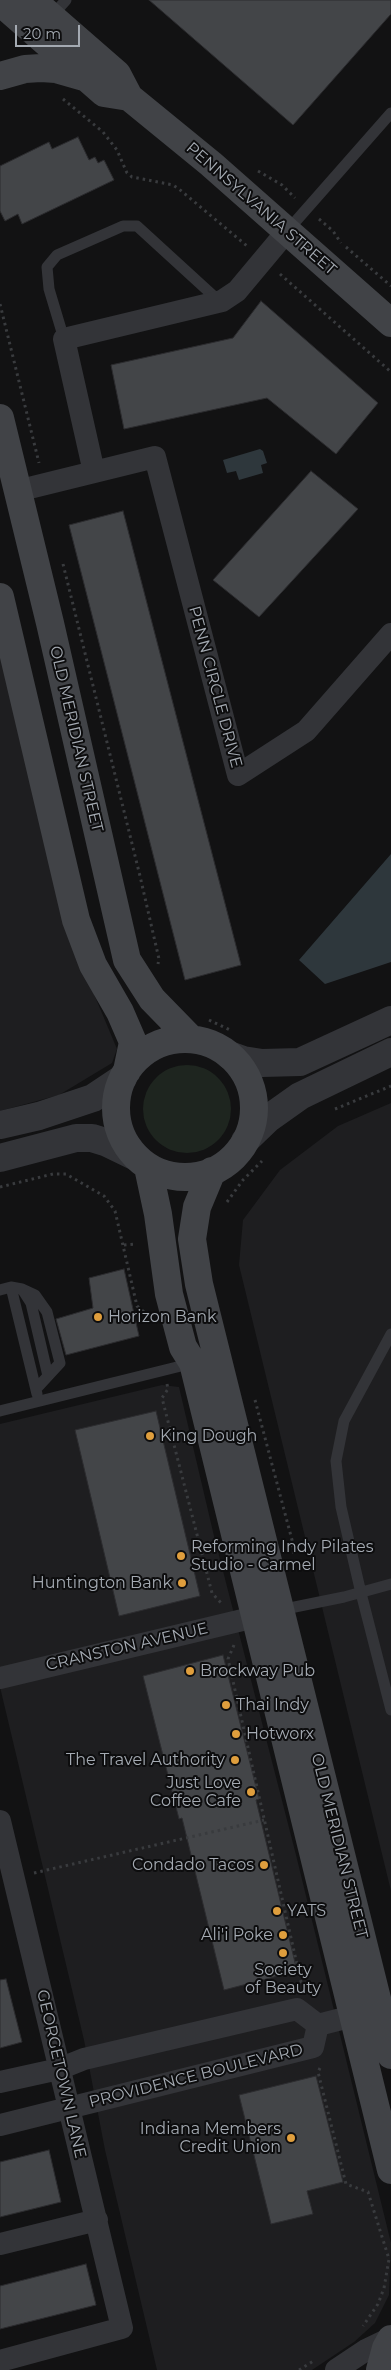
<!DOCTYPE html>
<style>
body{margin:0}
#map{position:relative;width:391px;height:2370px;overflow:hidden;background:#121213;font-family:Montserrat,sans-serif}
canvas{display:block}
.scale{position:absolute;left:15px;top:25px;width:65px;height:22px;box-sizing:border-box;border:2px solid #a4aab2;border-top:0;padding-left:6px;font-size:15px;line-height:18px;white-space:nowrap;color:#a4aab2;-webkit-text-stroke:4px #0d0d0e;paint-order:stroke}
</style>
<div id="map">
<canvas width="391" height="2370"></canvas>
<div class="scale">20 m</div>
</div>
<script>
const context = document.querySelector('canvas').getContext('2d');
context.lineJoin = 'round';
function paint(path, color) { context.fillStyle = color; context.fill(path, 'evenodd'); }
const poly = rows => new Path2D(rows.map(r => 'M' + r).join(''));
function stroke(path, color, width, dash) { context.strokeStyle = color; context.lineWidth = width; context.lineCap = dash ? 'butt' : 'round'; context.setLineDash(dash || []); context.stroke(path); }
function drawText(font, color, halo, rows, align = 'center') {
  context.font = font + ' Montserrat,sans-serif'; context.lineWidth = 4; context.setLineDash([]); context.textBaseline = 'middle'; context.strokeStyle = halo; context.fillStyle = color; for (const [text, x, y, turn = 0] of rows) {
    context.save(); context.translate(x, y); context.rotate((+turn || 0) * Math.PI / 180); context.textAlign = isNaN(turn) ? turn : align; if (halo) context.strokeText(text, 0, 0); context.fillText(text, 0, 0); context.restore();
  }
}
const built = poly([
 [0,634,68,932,117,1049,112,1063,59,1095,0,1111],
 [391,1103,391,1891,239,1265,243,1220,280,1170,338,1126],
 [162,1385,179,1387,214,1536,296,1855,391,2243,389,2295,375,2323,354,2342,312,2370,157,2370,105,2150,84,2040,0,1687,0,1424]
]);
const green = poly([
 '143 1109a44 44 0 1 1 88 0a44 44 0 1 1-88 0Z'
]);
const water = poly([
 [260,449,263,451,267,463,261,465,263,473,239,480,236,471,227,473,223,460],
 [391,854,391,962,325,984,299,960]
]);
const building = poly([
 [149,0,391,0,391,14,293,125,149,0],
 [78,137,89,160,95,157,98,163,104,160,114,180,22,224,18,214,5,221,0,211,0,166,49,142,52,149,78,137],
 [261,301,378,403,336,454,267,398,124,429,111,365,233,338,261,301],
 [311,471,358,509,259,617,213,580,311,471],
 [123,511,241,965,185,980,69,525,123,511],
 [124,1269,139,1336,66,1355,56,1319,93,1308,89,1278,124,1269],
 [156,1411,200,1596,119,1616,75,1430,156,1411],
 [223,1655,259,1799,256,1800,297,1971,224,1990,182,1818,179,1819,143,1676,223,1655],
 [6,1979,22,2042,0,2048,0,1980,6,1979],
 [316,2076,343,2182,307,2191,313,2214,271,2224,239,2095,316,2076],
 [49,2150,61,2202,0,2217,0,2162,49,2150],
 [86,2264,96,2305,0,2329,0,2286,86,2264]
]);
const path = poly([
 [63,99,103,132,117,150,127,173,132,177,173,185,179,189,247,246],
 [258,171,282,185,295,198],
 [319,219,333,231,341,243],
 [346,247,391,286],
 [280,274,391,372],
 [0,304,39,463],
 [63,564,140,876,159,959,158,964],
 [209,1020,230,1030],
 [335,1109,391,1086],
 [0,1187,53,1174,66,1174,104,1196,115,1211,137,1306,150,1317],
 [227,1202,243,1180,262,1161],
 [124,1245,137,1244],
 [167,1384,168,1389,162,1398,212,1593,222,1604],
 [255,1400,292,1540,294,1556],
 [234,1645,228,1659,301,1982,307,1988],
 [34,1873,264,1820],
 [320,2068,318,2072,346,2184,368,2192,389,2259,384,2288,378,2304,363,2326],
 [299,2370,315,2360]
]);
const service = poly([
 [51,17,66,0],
 [288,230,391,113],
 [64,339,49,289,47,267,57,255,123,226,137,226,219,301],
 [11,1287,37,1394],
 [22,1289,35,1295,47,1312,60,1363,48,1376],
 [0,1290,11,1287,22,1289,31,1303,48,1376,36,1389],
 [391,1334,344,1421,336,1461,341,1507,361,1593,391,1710],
 [0,1411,193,1363],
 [280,1610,344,1597,391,1584]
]);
const minor = poly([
 [94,472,64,339,222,301,237,291,288,230],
 [17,491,155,457,238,775,306,731,391,634],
 [0,1678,255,1617],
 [0,1821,122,2328,0,2361],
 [318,2025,353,2016],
 [0,2082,59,2069,84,2059,297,2009,318,2025],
 [0,2125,313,2047,318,2025],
 [0,2244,97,2220],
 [336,2370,366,2350,391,2338]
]);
const tertiary = poly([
 [229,1055,243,1060,262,1063,300,1062,391,1020],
 [0,1125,39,1116,93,1098,123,1078],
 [245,1141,269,1118,300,1096,391,1052],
 [0,1158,76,1138,92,1138,105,1142,136,1157]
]);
const secondary = poly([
 [32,0,117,74,129,97,211,164,391,323],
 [0,2,104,93,129,97],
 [0,76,25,69,41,68,56,69,84,77],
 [0,418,50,623,127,960,152,999,191,1039],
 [0,597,76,920,93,965,120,1012,133,1042,127,1071],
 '116 1108a69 69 0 1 1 138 0a69 69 0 1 1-138 0Z',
 [148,1167,158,1214,169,1294,183,1347,193,1363,391,2170],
 [212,1171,197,1207,192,1239,199,1284,391,2055],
 [380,2370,386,2348,391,2339]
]);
const markers = [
 [98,1317,5,"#df9e3d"],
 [150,1436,5,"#df9e3d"],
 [181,1556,5,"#df9e3d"],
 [182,1583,5,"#df9e3d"],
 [190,1671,5,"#df9e3d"],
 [226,1705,5,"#df9e3d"],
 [236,1734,5,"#df9e3d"],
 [235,1760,5,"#df9e3d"],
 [251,1792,5,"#df9e3d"],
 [264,1865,5,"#df9e3d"],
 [277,1911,5,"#df9e3d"],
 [283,1935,5,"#df9e3d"],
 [283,1953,5,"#df9e3d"],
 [291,2138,5,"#df9e3d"]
];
const streetNames = [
 ["PENNSYLVANIA STREET",261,209,41],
 ["PENN CIRCLE DRIVE",215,687,75],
 ["OLD MERIDIAN STREET",76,739,77],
 ["CRANSTON AVENUE",127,1647,-13],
 ["OLD MERIDIAN STREET",339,1846,76],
 ["GEORGETOWN LANE",61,2074,77],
 ["PROVIDENCE BOULEVARD",196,2076,-14]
];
const poiNames = [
 ["Horizon Bank",108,1317],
 ["King Dough",160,1436],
 ["Reforming Indy Pilates",191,1547],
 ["Studio - Carmel",191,1565],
 ["Huntington Bank",172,1583,"right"],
 ["Brockway Pub",200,1671],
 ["Thai Indy",236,1705],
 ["Hotworx",246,1734],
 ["The Travel Authority",225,1760,"right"],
 ["Just Love",241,1783,"right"],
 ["Coffee Cafe",241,1801,"right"],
 ["Condado Tacos",254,1865,"right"],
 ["YATS",287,1911],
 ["Ali'i Poke",273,1935,"right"],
 ["Society",283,1970,"center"],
 ["of Beauty",283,1988,"center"],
 ["Indiana Members",281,2129,"right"],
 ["Credit Union",281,2147,"right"]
];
paint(built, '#1e1e20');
paint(green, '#1e251f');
paint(water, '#2e373c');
paint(building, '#434548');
stroke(building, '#2c2c2f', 1);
stroke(path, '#393b3e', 3, [2.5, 4]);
stroke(service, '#333438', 11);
stroke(minor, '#333438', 22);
stroke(tertiary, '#333438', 28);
stroke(secondary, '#414347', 28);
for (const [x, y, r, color] of markers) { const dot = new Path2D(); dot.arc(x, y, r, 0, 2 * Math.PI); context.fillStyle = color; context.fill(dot); stroke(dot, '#0d0d0e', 2); }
drawText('16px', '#a4aab2', '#0d0d0e', streetNames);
drawText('16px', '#a4aab2', '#0d0d0e', poiNames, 'left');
</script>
